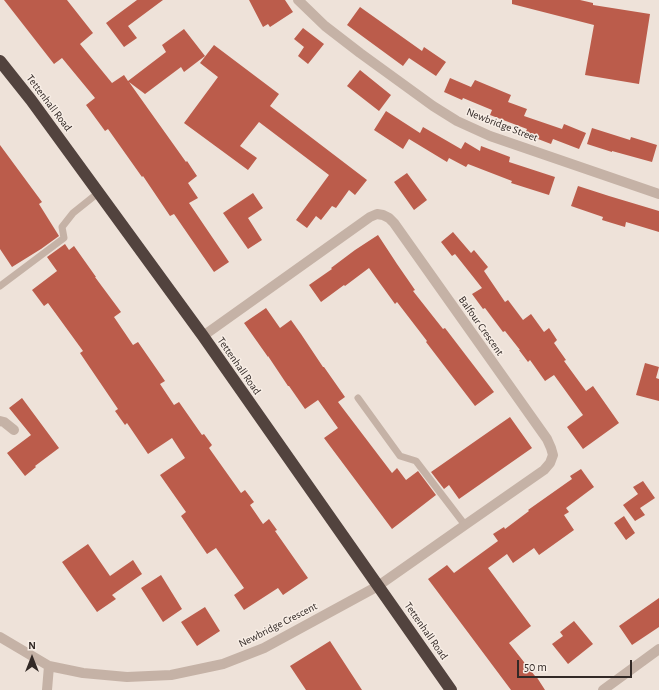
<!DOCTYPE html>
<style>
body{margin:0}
#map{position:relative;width:659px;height:690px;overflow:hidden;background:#eee2d9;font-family:"Alegreya Sans",sans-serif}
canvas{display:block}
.north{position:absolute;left:12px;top:638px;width:40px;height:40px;-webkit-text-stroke:3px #f7ede5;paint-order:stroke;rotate:0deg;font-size:11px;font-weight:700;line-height:16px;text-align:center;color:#322926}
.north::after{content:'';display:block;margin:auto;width:14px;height:18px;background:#322926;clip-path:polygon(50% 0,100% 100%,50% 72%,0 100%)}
.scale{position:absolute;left:517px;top:660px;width:115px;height:18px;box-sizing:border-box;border:2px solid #322926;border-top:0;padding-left:5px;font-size:12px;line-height:14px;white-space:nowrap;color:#322926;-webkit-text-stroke:3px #f7ede5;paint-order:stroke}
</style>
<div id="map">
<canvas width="659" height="690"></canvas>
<div class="north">N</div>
<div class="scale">50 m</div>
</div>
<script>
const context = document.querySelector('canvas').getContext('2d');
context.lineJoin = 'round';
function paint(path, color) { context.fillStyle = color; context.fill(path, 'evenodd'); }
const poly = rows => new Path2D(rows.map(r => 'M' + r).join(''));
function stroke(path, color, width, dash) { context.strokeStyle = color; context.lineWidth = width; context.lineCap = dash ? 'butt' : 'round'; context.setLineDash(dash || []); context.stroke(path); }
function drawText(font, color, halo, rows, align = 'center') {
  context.font = font + ' "Alegreya Sans",sans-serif'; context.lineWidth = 3; context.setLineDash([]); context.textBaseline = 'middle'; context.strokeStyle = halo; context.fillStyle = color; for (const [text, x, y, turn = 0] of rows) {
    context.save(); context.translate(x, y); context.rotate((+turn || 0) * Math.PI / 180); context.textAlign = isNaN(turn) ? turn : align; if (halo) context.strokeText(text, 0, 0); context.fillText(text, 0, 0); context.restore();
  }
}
const building = poly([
 [4,0,67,0,93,33,80,44,112,83,124,75,128,81,166,52,162,45,184,29,205,56,184,72,181,67,145,94,129,82,186,162,187,161,197,176,188,183,198,198,189,203,229,262,214,272,174,214,170,216,143,176,142,177,108,129,105,131,86,105,95,98,62,58,54,64],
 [137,0,163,0,128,26,137,38,124,47,106,23],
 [249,0,285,0,293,12,270,27,268,24,263,27],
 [512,0,580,0,593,3,593,5,650,14,639,84,585,75,594,25,512,4],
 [360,7,422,51,424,47,446,62,436,76,409,58,403,66,347,25],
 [303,28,324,44,308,64,298,56,304,47,294,39],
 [214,45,279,94,270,106,367,180,355,195,349,190,336,208,332,206,321,220,316,216,307,228,296,220,329,175,259,122,240,146,257,158,248,170,184,123,218,77,200,63],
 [360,70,391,95,379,111,347,86],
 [450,78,471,87,475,80,511,95,508,102,527,109,524,116,562,129,564,124,586,133,579,149,553,139,551,144,525,134,527,129,490,115,492,110,463,98,462,100,444,92],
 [386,111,420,133,423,127,461,149,465,142,480,151,481,146,510,157,509,162,555,177,549,195,511,183,512,181,468,164,466,167,449,158,447,162,409,139,403,149,374,130],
 [592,128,630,140,631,137,657,145,652,162,612,151,612,152,587,144],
 [0,145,42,202,39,204,59,236,41,249,12,267,0,249],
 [407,173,427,200,414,210,394,182],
 [578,186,609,196,659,211,659,232,626,222,625,227,602,220,603,217,571,206],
 [253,193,263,208,248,218,262,240,248,249,223,213],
 [453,232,471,253,474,250,488,267,484,271,505,302,508,300,523,320,531,314,544,332,549,328,557,340,554,343,566,360,564,361,586,391,593,386,619,423,583,449,567,427,583,415,554,375,545,381,530,360,528,362,519,350,520,350,505,331,503,332,485,308,483,309,472,294,482,288,455,254,452,256,441,242],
 [378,235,397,264,415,290,413,291,443,329,445,328,494,392,475,406,426,342,427,341,397,302,395,304,369,268,345,286,344,285,321,302,309,285,332,269,331,268,355,250],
 [65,244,69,250,74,246,96,277,95,277,121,312,114,317,133,345,138,342,165,381,160,384,174,405,179,402,202,435,204,434,212,445,209,448,241,493,245,490,254,502,250,505,263,524,269,519,277,530,275,531,308,578,283,595,278,588,244,610,234,595,244,588,216,548,207,554,181,516,186,512,160,475,185,458,172,438,148,454,127,423,125,425,115,411,118,409,80,353,83,351,48,303,44,306,32,290,57,271,47,257],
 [266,308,280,328,291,320,301,334,323,367,324,367,345,397,338,402,392,473,397,468,406,480,418,471,436,495,392,529,324,438,338,428,318,400,305,409,289,386,288,386,268,356,268,357,244,323],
 [645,363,659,367,656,378,659,379,659,401,636,395],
 [22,398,59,448,35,466,36,467,25,476,7,453,31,435,9,408],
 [510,417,532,448,459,499,449,485,444,489,431,472],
 [581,469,594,487,566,508,569,512,564,515,574,530,539,555,534,548,513,563,507,554,488,568,531,626,509,643,535,676,536,676,545,690,511,690,428,579,447,565,454,573,498,541,493,534,504,527,505,529,529,511,528,510,572,479,570,476],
 [643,481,655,498,640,508,645,515,635,521,623,505,638,494,633,487],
 [624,516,635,533,626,540,614,523],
 [88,544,110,576,133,560,142,574,112,595,116,599,97,612,62,562],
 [161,575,182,609,163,622,141,588],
 [659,598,659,627,632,645,619,626],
 [205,607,220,631,197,646,181,622],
 [574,621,593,644,568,664,552,644,563,636,560,632],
 [330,641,362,690,306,690,290,666]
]);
const lane = poly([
 [0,286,64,238,62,227,73,213,98,193],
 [358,398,400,456,416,461,465,525]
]);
const street = poly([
 [298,0,325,26,360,53,433,106,457,121,490,136,659,194],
 [0,421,4,422,14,430],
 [0,637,49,666,83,673,127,677,171,675,223,664,264,648,378,586,465,525,544,470,550,463,553,455,551,448,547,439,394,223,389,218,383,215,377,214,370,217,203,336],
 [47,690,49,666],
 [603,690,659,649]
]);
const highway = poly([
 [0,61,31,100,203,336,451,690]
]);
const streetNames = [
 ["Tettenhall Road",49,103,53],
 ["Newbridge Street",502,125,21],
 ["Balfour Crescent",481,326,55],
 ["Tettenhall Road",239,366,55],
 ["Newbridge Crescent",278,625,-27],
 ["Tettenhall Road",426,631,55]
];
paint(building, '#bb5c4b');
stroke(lane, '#c5b2a6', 7);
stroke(street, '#c5b2a6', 10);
stroke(highway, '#52433e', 12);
drawText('11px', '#322926', '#f7ede5', streetNames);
</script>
